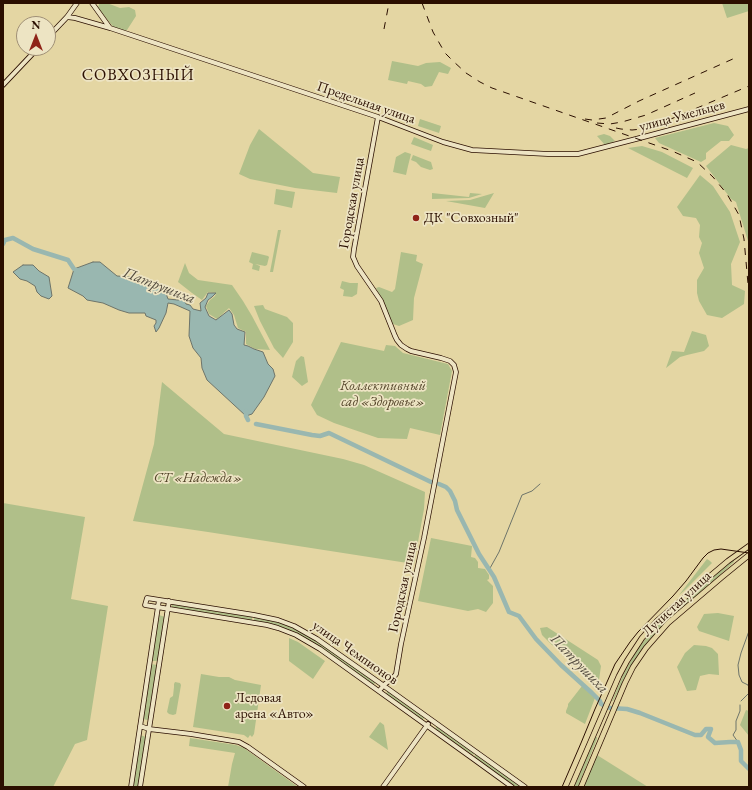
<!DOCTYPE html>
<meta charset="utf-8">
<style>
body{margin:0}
#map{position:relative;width:752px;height:790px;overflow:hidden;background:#e4d6a3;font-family:"EB Garamond",serif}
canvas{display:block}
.frame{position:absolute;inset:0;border:4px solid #2b0f00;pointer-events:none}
.north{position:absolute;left:16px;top:16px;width:40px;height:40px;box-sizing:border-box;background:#ede4c3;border:1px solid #9f8f75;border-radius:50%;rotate:0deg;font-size:11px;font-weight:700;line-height:16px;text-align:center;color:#2b0f00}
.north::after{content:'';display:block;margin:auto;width:14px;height:18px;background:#8f2418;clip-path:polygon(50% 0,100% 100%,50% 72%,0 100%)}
</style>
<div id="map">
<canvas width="752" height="790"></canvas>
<div class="frame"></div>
<div class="north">N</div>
</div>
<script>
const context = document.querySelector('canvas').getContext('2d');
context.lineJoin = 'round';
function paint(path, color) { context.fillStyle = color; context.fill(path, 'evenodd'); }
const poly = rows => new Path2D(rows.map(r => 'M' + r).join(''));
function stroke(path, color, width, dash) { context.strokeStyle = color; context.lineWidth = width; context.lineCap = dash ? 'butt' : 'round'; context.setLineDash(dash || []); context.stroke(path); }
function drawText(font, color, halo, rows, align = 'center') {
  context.font = font + ' "EB Garamond",serif'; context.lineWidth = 3.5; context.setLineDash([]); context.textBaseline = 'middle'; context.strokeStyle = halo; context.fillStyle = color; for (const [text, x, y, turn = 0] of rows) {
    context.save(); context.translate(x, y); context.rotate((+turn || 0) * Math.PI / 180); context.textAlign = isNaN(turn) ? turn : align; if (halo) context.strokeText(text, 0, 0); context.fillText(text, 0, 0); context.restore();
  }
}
const green = poly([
 [101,3,107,3,120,8,129,7,135,10,136,16,127,30,123,31,115,29,98,8,99,4],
 [722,3,749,3,749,11,727,18],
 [392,61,418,66,426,63,440,62,451,68,448,74,439,72,432,86,425,87,421,84,408,81,407,84,388,80],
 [420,119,441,126,439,133,418,126],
 [714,123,728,126,734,135,729,141,721,141,706,153,706,159,701,162,659,143,655,138],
 [259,129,313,173,340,177,337,193,295,188,250,179,239,174,250,145],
 [604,134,610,136,615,141,605,145,597,136],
 [414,137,433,145,431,151,411,144],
 [731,145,746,149,749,148,749,240,748,241,736,202,731,199,706,166],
 [642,146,662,152,693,168,687,178,628,148],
 [405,152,411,154,408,166,406,175,393,172,396,157],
 [413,155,431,162,433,169,430,170,421,167,416,162,411,160],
 [700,175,713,186,730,212,740,242,731,264,732,285,745,291,744,304,722,318,707,315,699,301,697,293,697,280,704,268,699,253,702,243,699,237,700,225,696,218,683,216,677,207],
 [276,189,295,192,292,208,274,204],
 [432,193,469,197,470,193,482,194,469,198,432,199],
 [494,193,485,208,446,201,470,200],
 [278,230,281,230,273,272,270,272],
 [252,252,268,256,269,257,267,265,265,266,255,264,260,266,259,271,252,269,253,264,249,262],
 [401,252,417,255,416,261,423,264,414,298,413,320,399,326,393,324,376,288,379,287,392,292,395,289],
 [185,263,189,273,198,280,232,285,243,301,252,316,270,350,255,349,246,344,246,332,238,328,234,315,229,308,217,319,209,314,206,306,210,300,215,296,216,293,208,292,202,300,192,293,178,282],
 [342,281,350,283,358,283,357,294,352,297,343,296,344,290,340,288],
 [263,305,265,309,287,317,293,323,293,342,283,358,274,348,260,321,254,306],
 [692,331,706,335,709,346,704,351,687,355,680,357,666,368,672,351,684,352],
 [341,342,384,351,386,345,395,346,403,353,448,364,452,371,440,435,410,428,407,439,378,438,334,423,317,415,311,405],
 [301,356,304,357,308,382,302,386,292,377,296,361],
 [162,382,224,434,343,459,364,465,425,492,424,509,414,564,208,532,133,521,154,444],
 [3,503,85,517,71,599,108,606,87,740,75,744,53,787,3,787],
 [431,538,472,546,471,557,475,558,478,562,478,568,485,569,489,575,489,579,487,580,493,586,493,603,486,612,478,609,468,611,418,601],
 [707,559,710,561,712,563,684,591,679,595],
 [733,560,734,562,666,624,636,659,613,701,612,701,623,675,638,648,647,637,665,617],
 [172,604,252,617,252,621,172,608],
 [718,613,734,616,729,641,699,631,697,627,704,614],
 [159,615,165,617,158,661,152,661],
 [254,617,272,620,285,624,297,628,311,637,376,682,373,685,309,640,296,633,286,629,271,624,254,621],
 [547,627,598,660,601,666,599,680,581,666,567,654,552,645,542,635,540,628],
 [289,638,298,642,325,661,313,679,289,661],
 [694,645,706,646,712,648,718,654,719,675,709,674,700,676,696,690,687,691,677,667,685,653],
 [151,664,157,665,148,720,142,719],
 [201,674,219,677,229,677,235,680,261,685,254,734,252,737,250,735,248,738,244,735,193,727],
 [175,682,180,683,181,685,176,714,173,715,169,714,167,712,170,698,173,696,174,687,174,684],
 [582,686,595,698,585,724,566,713,566,711,568,706,568,704],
 [388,690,425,717,422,720,386,694],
 [746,710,749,711,749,736,740,725],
 [380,722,384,725,388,750,369,737],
 [437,726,475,752,473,755,435,729],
 [140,735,146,737,138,787,132,787],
 [596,737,597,737,597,739,578,787,574,787,595,738],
 [190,738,236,745,244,748,298,787,228,787,232,764,235,753,189,746],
 [476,753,522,787,516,787,474,757],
 [597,755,648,787,583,787]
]);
const water = poly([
 [93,262,100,262,117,276,132,277,136,283,143,282,155,287,164,288,168,299,178,300,184,299,186,304,190,305,193,309,201,311,200,303,206,298,208,293,216,293,212,297,208,300,205,307,209,316,216,320,229,310,232,314,234,325,237,329,245,332,244,345,248,346,254,349,263,352,268,364,273,369,275,376,264,397,252,414,246,416,207,380,202,368,201,358,193,348,189,336,190,311,174,304,168,303,166,313,159,328,156,332,154,326,156,323,156,320,146,316,145,313,129,313,119,310,103,303,87,300,83,296,68,288,74,269,93,262],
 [23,265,33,265,39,271,49,277,52,296,49,299,41,296,37,292,35,286,27,281,20,279,13,272,23,265]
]);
const stream = poly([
 [489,570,499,552,522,495,532,491,540,484],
 [749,631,741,653,738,665,739,675,742,682,748,685,749,688],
 [741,701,749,693],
 [738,742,733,735,736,730,736,721,740,711,740,705]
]);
const river = poly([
 [3,244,5,240,13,238,33,249,68,260,74,269,79,271],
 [246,411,246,416,248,420],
 [256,424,312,435,320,436,329,433,431,482],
 [439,484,446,487,450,491,455,501,457,510,479,554,494,577,509,612,519,616,536,639,561,665,592,693,600,701,601,704,610,708,627,709,640,713,695,735,701,735,706,729,711,729,708,737,715,743,730,742,738,742,741,750,741,761,749,769]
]);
const secondary = poly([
 [92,3,110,28],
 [67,17,75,18,110,28,378,117,443,142,472,150,548,154,578,154,636,139,749,109],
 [48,37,67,17,77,3],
 [3,85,38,48],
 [378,117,354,249,353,257,354,259,357,266,381,301,395,336,397,340,401,345,407,349,411,351,441,358,450,361,454,365,456,372,424,538,401,644,396,674,393,678,385,684,379,691],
 [140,726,149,729,191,734,239,742,248,747,304,787],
 [131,787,159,600],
 [140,787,169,601],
 [383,787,428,724],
 [512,787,472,758,320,649,296,635,278,628,267,625,145,605,147,598,254,615,278,620,294,626,317,639,377,681,525,787]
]);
const primary = poly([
 [571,787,619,676,627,661,642,638,658,620,671,609,728,561,749,546],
 [581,787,625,683,633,667,646,648,668,623,722,577,749,555]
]);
const tram = poly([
 [562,787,581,743,595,709,615,664,630,642,638,632,673,596,686,581,703,558,708,553,714,550,721,549,749,553]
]);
const rail = poly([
 [422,3,433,32,445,53,453,61,466,73,480,82,492,88,515,96,672,151,697,162,713,177,727,194,739,215,744,239,749,295],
 [384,29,389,3],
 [585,119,592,120,606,118,639,101,735,58],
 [597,123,610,124,622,122,646,115,695,93],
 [616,128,621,129,632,130,642,129,652,127,749,86]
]);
const markers = [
 [416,218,4,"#8f2418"],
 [227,706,4,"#8f2418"]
];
const streetNames = [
 ["Предельная улица",366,103,19],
 ["улица Умельцев",682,116,-15],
 ["Городская улица",352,203,-80],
 ["Городская улица",403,587,-78],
 ["Лучистая улица",677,604,-43],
 ["улица Чемпионов",355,653,35]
];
const poiNames = [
 ["ДК \"Совхозный\"",424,218],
 ["Ледовая",235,698],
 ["арена «Авто»",235,714]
];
const parkNames = [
 ["Коллективный",383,386],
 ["сад «Здоровье»",383,402],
 ["СТ «Надежда»",198,478]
];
const waterNames = [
 ["Патрушиха",159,286,21],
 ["Патрушиха",579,664,46]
];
const quarterNames = [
 ["СОВХОЗНЫЙ",138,76]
];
paint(green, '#b0bf89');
paint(water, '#99b7b0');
stroke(water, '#6d746a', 1);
stroke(stream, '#6d746a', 1);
stroke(river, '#99b7b0', 4.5);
stroke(secondary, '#2b0f00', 5.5);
stroke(primary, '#2b0f00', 6);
stroke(secondary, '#ede4c3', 4);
stroke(primary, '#e4d6a3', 4.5);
stroke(tram, '#2b0f00', 1);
stroke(rail, '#2b0f00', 1, [7, 7]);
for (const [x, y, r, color] of markers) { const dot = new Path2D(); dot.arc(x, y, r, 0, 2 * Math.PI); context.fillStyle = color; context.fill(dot); stroke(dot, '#ede4c3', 1.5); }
drawText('14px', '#2b0f00', '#ede4c3', streetNames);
drawText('14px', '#2b0f00', '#ede4c3', poiNames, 'left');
drawText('italic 14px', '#534429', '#ede4c3', parkNames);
drawText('italic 15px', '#524a3e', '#ede4c3', waterNames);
context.letterSpacing = '1px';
drawText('16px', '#2b0f00', '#ede4c3', quarterNames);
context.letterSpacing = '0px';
</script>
